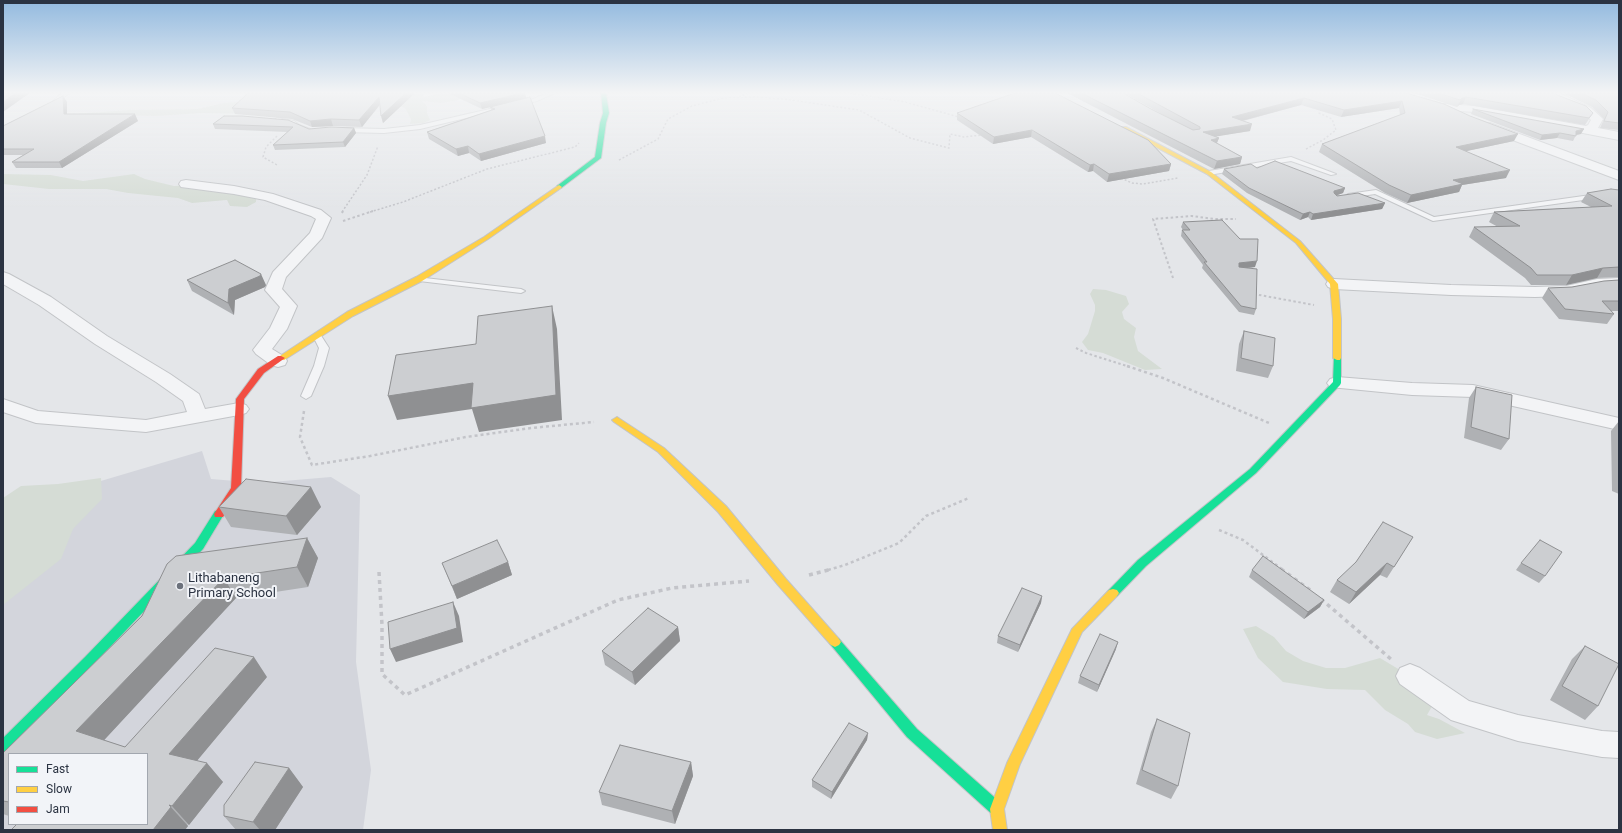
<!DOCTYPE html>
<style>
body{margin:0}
#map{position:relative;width:1622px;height:833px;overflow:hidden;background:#e4e6e9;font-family:Roboto,sans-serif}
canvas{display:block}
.frame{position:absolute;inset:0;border:4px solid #2b3342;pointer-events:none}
.legend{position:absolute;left:8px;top:753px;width:140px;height:72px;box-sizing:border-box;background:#f2f4f8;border:1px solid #a2a7af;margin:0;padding:5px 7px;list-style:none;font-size:12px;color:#2b3342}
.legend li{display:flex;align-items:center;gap:8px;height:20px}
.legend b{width:20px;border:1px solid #a2a7af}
</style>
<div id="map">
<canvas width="1622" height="833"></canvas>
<div class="frame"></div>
<ul class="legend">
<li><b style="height:5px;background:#16e098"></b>Fast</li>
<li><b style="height:5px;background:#ffcf43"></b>Slow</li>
<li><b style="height:5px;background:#f24e42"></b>Jam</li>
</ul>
</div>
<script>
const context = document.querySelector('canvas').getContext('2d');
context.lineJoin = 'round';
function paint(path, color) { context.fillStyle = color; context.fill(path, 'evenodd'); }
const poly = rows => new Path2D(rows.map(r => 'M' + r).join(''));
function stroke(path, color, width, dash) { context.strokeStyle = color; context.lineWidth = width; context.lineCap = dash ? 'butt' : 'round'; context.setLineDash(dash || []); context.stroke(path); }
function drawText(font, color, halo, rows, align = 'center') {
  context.font = font + ' Roboto,sans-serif'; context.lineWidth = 4; context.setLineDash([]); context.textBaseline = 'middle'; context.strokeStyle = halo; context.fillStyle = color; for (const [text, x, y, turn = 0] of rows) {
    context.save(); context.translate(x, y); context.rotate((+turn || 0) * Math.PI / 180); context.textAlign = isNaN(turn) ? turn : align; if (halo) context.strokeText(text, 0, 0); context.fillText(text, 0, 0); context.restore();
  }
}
const built = poly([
 [202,451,211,479,260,483,331,477,360,495,356,662,371,770,363,830,3,830,3,510],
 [9,754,147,754,147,824,9,824]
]);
const green = poly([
 [387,93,423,93,424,97,442,93,479,93,455,101,440,103,422,101,427,106,427,113,430,120,424,123,410,124,411,119,405,108,399,106],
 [235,102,246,103,258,114,201,113,157,116,73,114,129,110,198,109,223,103],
 [3,174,51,175,83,181,134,174,145,179,174,186,193,185,256,195,256,202,247,207,230,206,227,200,192,203,178,198,128,193,106,189,49,189,3,184],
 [1093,289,1106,290,1126,296,1129,304,1122,312,1124,319,1136,328,1134,337,1138,351,1162,369,1145,370,1103,353,1088,350,1082,342,1088,334,1095,311,1095,305,1090,294],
 [101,478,102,499,73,529,61,559,3,605,3,498,21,486,58,484],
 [1256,626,1274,637,1286,651,1303,661,1326,668,1345,668,1380,658,1400,670,1435,701,1427,715,1439,719,1465,733,1437,739,1415,732,1408,724,1385,710,1365,690,1327,689,1283,682,1258,658,1243,629]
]);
const pathFar3 = poly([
 [850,93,905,102,959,117],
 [739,97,748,93],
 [277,136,266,147,263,157,277,165],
 [1306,149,1323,140,1336,130,1332,119,1319,113,1322,109],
 [619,160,658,139,668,119,692,106,723,98,756,97,784,99,859,110,910,138,949,148,950,134,964,137,982,135],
 [1121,178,1132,183,1143,184,1178,178],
 [342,212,367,175,378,146],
 [370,212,403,202,487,169,575,147,579,143]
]);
const pathFar2 = poly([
 [342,213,343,211],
 [343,221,373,211],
 [1173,278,1153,219,1192,216,1214,219,1236,219],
 [1254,294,1314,305],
 [1076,348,1086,353,1130,367]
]);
const pathFar1 = poly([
 [1127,366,1163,378,1269,423],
 [304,411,300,437,312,465,370,456,466,437,531,428,594,422],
 [1219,530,1243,540,1283,570],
 [828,570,845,565,899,543,926,516,969,498]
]);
const path = poly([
 [1281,569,1310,590],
 [379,572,382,625,382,674,405,695,618,600,672,588,749,581],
 [809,575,832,569],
 [1321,599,1392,660]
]);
const lane = poly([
 [62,93,69,93,58,102,54,102,54,100,62,93],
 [547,93,555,93,537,101,420,129,384,133,342,132,339,130,342,128,384,129,420,125,533,99,547,93],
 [277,118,294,121,299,125,310,129,307,131,295,127,290,124,275,121,274,120,277,118],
 [1291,157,1336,174,1331,175,1291,161,1209,175,1206,173,1209,171,1291,157],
 [1376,190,1434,217,1619,191,1619,195,1433,221,1375,194,1348,198,1345,196,1348,194,1376,190],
 [416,277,521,289,525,291,521,293,419,281,416,281,416,277],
 [317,333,320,334,329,348,324,366,311,396,306,399,301,396,314,366,319,348,313,336,317,333]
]);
const street = poly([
 [1546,93,1559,93,1591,108,1603,119,1598,128,1619,132,1619,140,1474,112,1445,110,1441,109,1439,107,1441,105,1445,104,1474,106,1586,126,1588,125,1591,120,1583,112,1554,100,1546,93],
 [1490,123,1619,171,1619,180,1486,130,1484,127,1486,124,1490,123],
 [186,180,234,186,273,194,321,210,331,218,322,238,286,277,282,289,297,306,287,329,272,349,285,357,287,361,285,365,278,367,271,365,256,354,253,350,270,328,280,307,265,290,273,272,310,233,316,219,311,216,265,200,234,194,181,187,179,184,181,181,186,180],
 [3,272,9,274,51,297,107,336,170,374,199,394,205,409,239,403,246,405,249,409,246,413,239,415,146,432,36,423,3,412,3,399,38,411,146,420,187,412,183,401,156,382,95,344,39,305,3,284,3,272],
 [1619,278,1619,288,1597,289,1566,296,1535,297,1451,295,1334,289,1328,287,1326,284,1328,281,1334,279,1451,285,1535,287,1566,286,1597,279,1619,278],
 [1337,377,1412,383,1473,385,1619,418,1619,430,1473,397,1412,395,1330,387,1327,383,1330,379,1337,377],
 [1410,664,1420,668,1469,701,1518,715,1602,731,1619,732,1619,758,1602,757,1518,741,1451,720,1400,684,1396,676,1400,668,1410,664]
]);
const fast = poly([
 [601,93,606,93,609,113,606,123,601,158,561,188,557,188,557,186,595,157,600,123,603,113,601,93],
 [1334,356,1337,356,1341,358,1341,383,1340,385,1256,473,1146,566,1117,596,1113,597,1109,596,1107,593,1109,590,1138,560,1250,469,1333,382,1334,356],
 [219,510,223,511,224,514,203,549,93,665,8,751,3,753,3,738,85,657,195,543,215,511,219,510],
 [835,637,839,639,917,729,1002,804,1004,809,1002,814,997,816,992,814,907,737,831,645,829,642,831,639,835,637]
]);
const slow = poly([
 [1122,127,1126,127,1211,172,1300,241,1338,284,1341,319,1341,358,1340,360,1337,360,1333,358,1333,319,1330,284,1296,243,1207,174,1122,129,1122,127],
 [559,185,562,187,561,188,488,239,422,281,353,316,284,360,281,360,277,358,347,312,416,277,484,237,559,185],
 [617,417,664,448,726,506,786,579,839,639,841,642,839,645,835,647,831,645,778,585,718,512,658,452,614,422,612,420,617,417],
 [1113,589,1117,590,1119,593,1117,596,1082,632,1020,764,1004,809,1007,830,993,830,990,809,1007,763,1072,629,1109,590,1113,589]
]);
const jam = poly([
 [278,356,281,356,285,358,264,373,244,399,241,488,223,517,215,517,214,514,231,488,236,399,258,369,278,356]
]);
const wall = poly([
 [248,93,415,93,383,123,380,105,362,127,333,126,312,127,292,119,235,114,232,108],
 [448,93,525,93,526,98,546,143,481,161,469,153,458,156,429,139,427,132,491,110,490,107,482,109],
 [1067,93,1123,93,1151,109,1174,121,1124,93,1406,93,1514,141,1466,151,1506,178,1462,185,1459,192,1407,203,1385,193,1319,152,1322,144,1400,115,1399,108,1341,117,1301,105,1243,121,1250,131,1216,136,1219,138,1217,143,1242,157,1240,164,1214,169],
 [1414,93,1555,93,1557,95,1593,113,1585,125,1463,104,1459,105,1457,107],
 [1563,93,1619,93,1619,130,1600,128,1604,119,1592,107],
 [63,96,67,102,67,114,138,121,62,168,16,168,12,162,23,155,3,155,3,126],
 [1473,109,1581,134,1576,135,1573,141,1557,138,1540,140,1471,114],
 [957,113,1171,164,1169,171,1107,182,1093,171,1088,172,1031,137,993,144,957,120],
 [224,116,309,129,354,128,356,133,345,147,275,150,273,145,288,132,215,129,213,124],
 [1257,168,1345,188,1343,193,1337,195,1385,203,1382,209,1311,220,1308,217,1300,220,1247,193,1222,174,1224,169],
 [1619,190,1619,277,1597,278,1566,285,1531,285,1525,278,1469,237,1474,227,1498,227,1489,222,1494,212,1591,207,1581,202,1587,193],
 [1183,222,1255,267,1247,268,1256,309,1254,315,1239,312,1202,268,1203,265,1181,236,1182,230,1183,230,1181,227],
 [187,280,266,285,265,287,235,300,234,315,192,291],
 [1619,280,1619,311,1611,311,1614,314,1607,324,1559,319,1542,298,1548,288,1572,287],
 [1244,331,1273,366,1268,378,1236,371,1239,344],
 [1476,387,1509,439,1501,450,1464,438,1469,398],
 [1619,421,1619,494,1612,491,1611,431],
 [311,487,321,507,297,535,231,527,219,507],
 [1413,537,1387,578,1380,575,1349,604,1330,592,1337,580],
 [307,538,318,558,308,587,236,598,104,740,125,747,267,677,197,760,223,782,189,825,187,824,188,826,185,830,11,830,147,824,9,754,9,816,3,814,3,753,142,616],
 [508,562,512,575,457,599,442,563],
 [1521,563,1545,576,1539,583,1516,570],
 [1252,570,1324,600,1320,607,1304,619,1249,577],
 [1042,596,1041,603,1018,652,997,643,998,636],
 [678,627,680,641,635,685,605,665,602,651],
 [1585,646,1598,706,1585,720,1550,700,1572,659],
 [1116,649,1097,692,1078,683,1080,676],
 [1157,719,1178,786,1171,799,1136,784,1151,732],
 [868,733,867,740,831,799,812,787,812,780],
 [691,762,693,776,675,824,602,805,599,792],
 [289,768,303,787,275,830,236,830,224,816]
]);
const shadedWall = poly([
 [16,93,30,93,3,112,3,102],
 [406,93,415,93,383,123,381,116],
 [523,93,525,93,527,99,482,109,480,103],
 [63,96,67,102,67,120,64,114],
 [379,97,381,103,362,127,359,120],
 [1466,97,1463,104,1459,105,1457,107,1462,98],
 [1304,98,1301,105,1230,124,1232,117],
 [1402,101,1399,108,1341,117,1344,110],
 [135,114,138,121,62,168,59,162],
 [331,119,333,126,312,127,310,121],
 [1252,124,1250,131,1201,139,1203,132],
 [354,128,356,133,345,147,343,142],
 [1584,129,1581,134,1575,135,1576,131],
 [1032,130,1031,137,993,144,994,137],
 [1560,133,1557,138,1540,140,1542,135],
 [1518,134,1514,141,1453,154,1456,147],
 [545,136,546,143,481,161,479,154],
 [1219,138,1216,145,1211,140],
 [468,146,469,153,458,156,456,149],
 [1242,157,1240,164,1214,169,1217,161],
 [1094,164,1093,171,1088,172,1090,165],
 [1171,164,1169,171,1107,182,1109,174],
 [1510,170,1506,178,1462,185,1459,192,1407,203,1411,195,1453,180],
 [1345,188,1343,193,1332,197,1334,191],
 [1385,203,1382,209,1311,220,1313,214],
 [1310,212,1308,217,1300,220,1303,214],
 [1257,261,1255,267,1237,269,1239,263],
 [1603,268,1597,278,1566,285,1572,275],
 [261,274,266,285,265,287,235,300,234,315,228,303,229,289],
 [552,306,557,329,562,420,479,432,472,409,397,420,388,396],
 [311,487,321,507,297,535,286,516],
 [307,538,318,558,308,587,297,567],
 [508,562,512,575,457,599,452,586],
 [1387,563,1380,575,1349,604,1356,592],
 [224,578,236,598,94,751,76,731],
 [1042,596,1041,603,1018,652,1020,645],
 [1324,600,1320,607,1304,619,1308,612],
 [453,602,459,616,463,642,396,662,390,649],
 [678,627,680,641,635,685,632,672],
 [1118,642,1116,649,1097,692,1099,685],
 [254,657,267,677,186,774,169,754],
 [868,733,867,740,831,799,832,792],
 [691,762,693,776,675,824,672,811],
 [207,763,223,782,189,825,172,806],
 [289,768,303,787,275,830,260,830,253,822],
 [169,805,188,826,185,830,153,830]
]);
const building = poly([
 [3,93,16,93,3,102,3,93],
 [248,93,406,93,381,116,379,97,359,120,331,119,310,121,290,112,232,108,248,93],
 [459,93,523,93,480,103,459,93],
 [1015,93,1055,93,1148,140,1171,164,1109,174,1094,164,1090,165,1032,130,994,137,957,113,1015,93],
 [1081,93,1123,93,1151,109,1193,130,1200,129,1200,127,1137,93,1406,93,1444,104,1470,116,1518,134,1456,147,1510,170,1453,180,1463,184,1411,195,1389,185,1322,144,1405,113,1402,101,1344,110,1304,98,1232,117,1252,124,1203,132,1219,138,1211,140,1242,157,1217,161,1081,93],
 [1438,93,1555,93,1557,95,1586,106,1593,113,1589,118,1466,97,1462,98,1460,100,1438,93],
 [1581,93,1619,93,1619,123,1604,121,1608,112,1596,100,1581,93],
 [63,96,64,114,135,114,59,162,12,162,34,149,3,149,3,126,63,96],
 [530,97,545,136,479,154,468,146,456,149,427,132,495,109,490,107,530,97],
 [1473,109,1584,129,1576,131,1576,136,1560,133,1542,135,1473,109],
 [224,116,242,116,288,120,309,129,331,127,354,128,343,142,273,145,293,127,213,124,224,116],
 [1275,161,1345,188,1334,191,1334,193,1337,196,1358,193,1385,203,1313,214,1310,212,1303,214,1249,188,1224,169,1251,164,1257,168,1275,161],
 [1611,189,1619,190,1619,267,1603,268,1572,275,1537,275,1531,268,1474,227,1520,226,1494,212,1612,206,1587,193,1611,189],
 [1222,220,1240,239,1258,239,1257,261,1239,263,1239,267,1257,269,1256,309,1241,306,1204,262,1207,262,1182,230,1190,230,1183,222,1222,220],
 [235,260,261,274,260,276,229,289,228,303,187,280,235,260],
 [1619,280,1619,301,1602,301,1614,314,1565,309,1548,288,1572,287,1604,281,1619,280],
 [552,306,556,395,471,408,473,383,388,396,396,355,476,344,478,316,552,306],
 [1244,331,1275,338,1273,366,1241,358,1244,331],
 [1476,387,1512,395,1509,439,1471,427,1476,387],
 [246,479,311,487,286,516,219,507,246,479],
 [1383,522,1413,537,1394,567,1387,563,1356,592,1337,580,1356,562,1383,522],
 [307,538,297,567,224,578,76,731,125,747,215,648,254,657,169,754,207,763,172,806,169,805,171,807,153,830,11,830,17,824,147,824,147,754,9,754,9,802,3,801,3,753,142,616,167,564,176,556,307,538],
 [497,540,508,562,452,586,442,563,497,540],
 [1540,540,1562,552,1545,576,1521,563,1540,540],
 [1263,556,1324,600,1308,612,1252,570,1263,556],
 [1022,588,1042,596,1020,645,998,636,1022,588],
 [453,602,457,628,390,649,388,622,453,602],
 [648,608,678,627,632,672,602,651,648,608],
 [1100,634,1118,642,1099,685,1080,676,1100,634],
 [1585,646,1619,664,1598,706,1562,686,1585,646],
 [1157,719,1190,733,1178,786,1142,770,1157,719],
 [849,723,868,733,832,792,812,780,849,723],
 [620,745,691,762,672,811,599,792,620,745],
 [255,762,289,768,253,822,224,816,224,805,255,762]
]);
const markers = [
 [180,586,4,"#6c727c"]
];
const nearPoinames = [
 ["Lithabaneng",188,579],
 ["Primary School",188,594]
];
paint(built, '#d3d5dc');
paint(green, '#d5dcd5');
stroke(lane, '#c2c4c7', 2);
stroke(street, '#c2c4c7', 2);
stroke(fast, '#c2c4c7', 2);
stroke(slow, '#c2c4c7', 2);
stroke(jam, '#c2c4c7', 2);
stroke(pathFar3, '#c3c4c9', 1.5, [2, 2]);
stroke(pathFar2, '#c3c4c9', 2, [2.5, 2.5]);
stroke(pathFar1, '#c3c4c9', 2.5, [3, 3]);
stroke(path, '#c3c4c9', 3.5, [4, 4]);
paint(lane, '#f3f4f6');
paint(street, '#f3f4f6');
paint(fast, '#16e098');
paint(slow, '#ffcf43');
paint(jam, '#f24e42');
paint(wall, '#afb1b4');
paint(shadedWall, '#8f9092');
paint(building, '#ccced1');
stroke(building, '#8f9092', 1);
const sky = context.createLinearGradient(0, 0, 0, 210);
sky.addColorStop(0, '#93badf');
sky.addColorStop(0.44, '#f3f4f5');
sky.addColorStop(1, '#f3f4f500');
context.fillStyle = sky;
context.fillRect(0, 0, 1622, 210);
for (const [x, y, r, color] of markers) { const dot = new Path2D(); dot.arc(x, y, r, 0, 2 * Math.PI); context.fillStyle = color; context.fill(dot); stroke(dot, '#f2f4f8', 1.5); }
drawText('13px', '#2b3342', '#f2f4f8', nearPoinames, 'left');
</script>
